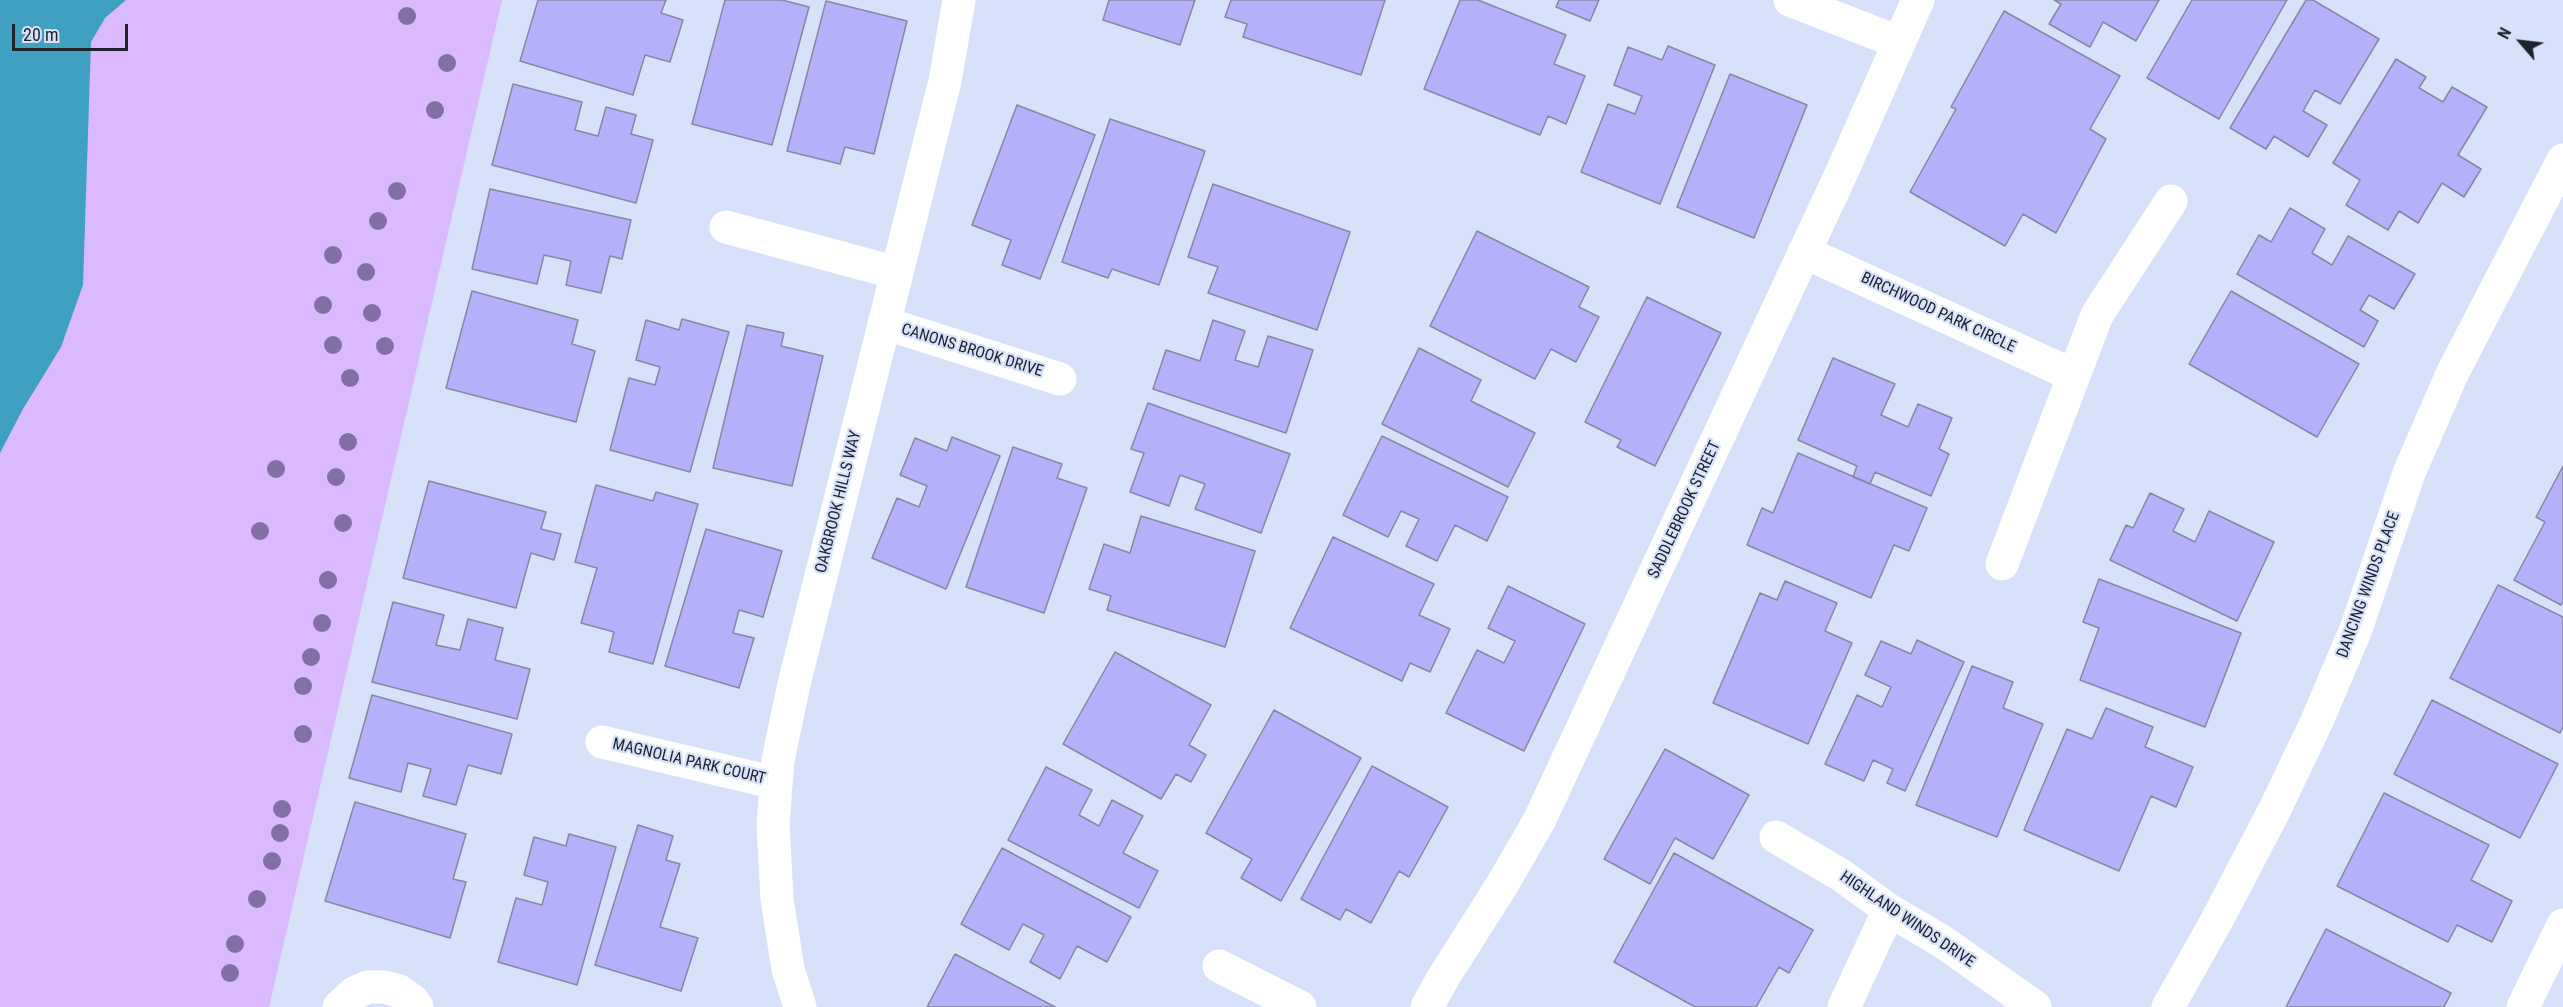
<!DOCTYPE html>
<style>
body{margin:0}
#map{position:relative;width:2563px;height:1007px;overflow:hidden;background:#d7e2fa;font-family:"Roboto Condensed",sans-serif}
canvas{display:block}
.north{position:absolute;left:2491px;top:12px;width:60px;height:60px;-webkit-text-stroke:4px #d7e2fa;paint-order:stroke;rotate:298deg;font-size:16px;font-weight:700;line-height:24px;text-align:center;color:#1d222d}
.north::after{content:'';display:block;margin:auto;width:21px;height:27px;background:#1d222d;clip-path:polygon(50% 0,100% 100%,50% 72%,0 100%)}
.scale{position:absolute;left:12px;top:24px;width:116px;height:27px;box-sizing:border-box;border:3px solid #1d222d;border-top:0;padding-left:8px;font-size:18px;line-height:21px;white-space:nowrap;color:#1d222d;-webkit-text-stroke:4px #d7e2fa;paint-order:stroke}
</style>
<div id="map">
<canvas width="2563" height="1007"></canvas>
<div class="north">N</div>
<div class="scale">20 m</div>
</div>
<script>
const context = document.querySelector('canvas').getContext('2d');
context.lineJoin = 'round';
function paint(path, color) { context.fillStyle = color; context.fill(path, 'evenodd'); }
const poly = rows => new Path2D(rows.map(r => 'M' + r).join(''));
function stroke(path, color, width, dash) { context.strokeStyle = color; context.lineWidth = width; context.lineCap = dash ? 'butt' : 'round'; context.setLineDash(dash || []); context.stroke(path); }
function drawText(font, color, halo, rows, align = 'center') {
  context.font = font + ' "Roboto Condensed",sans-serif'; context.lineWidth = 4.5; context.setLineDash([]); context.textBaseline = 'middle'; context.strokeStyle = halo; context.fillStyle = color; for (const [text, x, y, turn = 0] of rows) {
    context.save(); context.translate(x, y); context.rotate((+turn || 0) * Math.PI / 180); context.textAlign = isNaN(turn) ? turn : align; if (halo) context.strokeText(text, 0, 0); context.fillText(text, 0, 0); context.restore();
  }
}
const green = poly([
 [0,0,502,0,269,1007,0,1007]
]);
const water = poly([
 [0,0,126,0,105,18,91,42,83,285,61,347,23,409,0,453]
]);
const building = poly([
 [538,0,666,0,661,13,683,20,670,62,645,55,633,95,520,61,538,0],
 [725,0,782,0,809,7,772,145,692,124,725,0],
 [1109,0,1195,0,1180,45,1103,20,1109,0],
 [1231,0,1385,0,1361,75,1243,37,1247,24,1225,17,1231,0],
 [1460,0,1478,0,1566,35,1554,64,1585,76,1566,124,1548,116,1540,135,1424,89,1460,0],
 [1559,0,1599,0,1590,21,1556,7,1559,0],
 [2054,0,2159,0,2136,41,2103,22,2090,47,2049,24,2061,4,2054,0],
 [2192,0,2287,0,2219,119,2147,78,2192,0],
 [2306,0,2313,0,2379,39,2340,104,2315,90,2303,111,2327,125,2308,157,2274,136,2266,149,2230,128,2306,0],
 [826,1,907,21,874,154,845,147,840,164,787,151,826,1],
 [2004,11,2120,76,2090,129,2106,139,2056,233,2023,214,2005,246,1910,192,1956,109,1951,107,2004,11],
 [1668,46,1715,65,1660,204,1581,172,1608,104,1635,114,1642,96,1614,85,1628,47,1662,60,1668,46],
 [2396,59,2426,77,2419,88,2443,102,2452,87,2487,107,2458,155,2481,169,2464,197,2442,183,2418,223,2399,211,2388,230,2346,205,2360,180,2333,163,2396,59],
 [1730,74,1807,105,1754,238,1677,207,1730,74],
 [513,84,582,102,575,130,598,136,606,107,636,115,631,134,653,140,636,203,492,165,513,84],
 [1017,105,1095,135,1040,279,1002,265,1011,240,972,225,1017,105],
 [1110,119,1205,151,1159,285,1112,269,1108,278,1062,262,1110,119],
 [1213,184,1350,232,1317,330,1208,293,1218,267,1188,257,1213,184],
 [490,189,631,220,622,259,610,256,601,293,566,285,571,261,544,255,537,284,472,269,490,189],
 [2290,208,2325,229,2312,253,2332,265,2348,236,2415,274,2394,309,2369,295,2360,310,2378,321,2364,347,2237,274,2259,235,2271,242,2290,208],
 [1477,231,1589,287,1579,307,1599,317,1576,362,1551,349,1535,379,1430,326,1477,231],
 [472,291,578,320,572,344,595,351,576,422,446,388,472,291],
 [2231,291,2359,364,2317,437,2189,364,2231,291],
 [1647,297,1721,333,1655,466,1617,447,1621,440,1585,422,1647,297],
 [682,319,729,332,690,472,610,450,629,378,655,385,660,367,636,360,646,320,679,330,682,319],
 [1213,320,1245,331,1235,360,1258,367,1268,336,1313,350,1286,433,1153,389,1166,350,1200,361,1213,320],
 [747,325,784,333,781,346,823,356,792,486,713,468,747,325],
 [1419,348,1481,380,1471,401,1535,433,1508,487,1382,424,1419,348],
 [1833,358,1895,384,1881,415,1908,427,1918,404,1952,418,1939,449,1949,454,1931,496,1875,472,1870,484,1853,477,1857,466,1798,440,1833,358],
 [1148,403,1290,454,1261,533,1195,509,1205,484,1180,475,1169,506,1130,492,1144,453,1131,449,1148,403],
 [1382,436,1508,497,1487,541,1455,525,1437,561,1406,546,1419,519,1401,511,1388,537,1343,515,1382,436],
 [952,437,1000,456,946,589,872,558,897,498,919,507,927,486,900,475,915,438,947,451,952,437],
 [1013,447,1062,464,1057,478,1087,488,1044,613,966,587,1013,447],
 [1798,453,1927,508,1909,551,1894,545,1871,598,1747,545,1762,508,1773,513,1798,453],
 [2563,466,2563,602,2561,605,2514,580,2545,522,2536,517,2563,466],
 [429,481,546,512,541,529,561,534,554,560,531,553,516,608,403,578,429,481],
 [596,485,653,501,656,492,698,504,653,664,609,652,614,632,581,623,597,568,575,562,596,485],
 [2150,493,2184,509,2173,531,2195,542,2209,511,2274,542,2237,621,2110,560,2126,525,2133,528,2150,493],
 [1141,516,1255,551,1225,647,1107,610,1111,596,1089,589,1104,544,1130,553,1141,516],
 [706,529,782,551,763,617,739,610,733,633,754,638,739,688,665,666,706,529],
 [1333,537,1434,584,1419,615,1450,629,1430,672,1410,663,1402,681,1290,628,1333,537],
 [2099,579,2241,633,2205,727,2080,680,2099,628,2083,622,2099,579],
 [1785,581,1837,603,1825,631,1852,643,1808,744,1713,703,1760,593,1777,600,1785,581],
 [2498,585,2563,617,2563,727,2560,733,2450,678,2498,585],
 [1508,586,1585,624,1524,751,1446,713,1477,650,1504,663,1515,641,1488,628,1508,586],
 [393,602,444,615,436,645,460,650,468,619,503,628,495,660,530,669,517,719,372,682,393,602],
 [1917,640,1964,662,1905,791,1887,783,1893,769,1873,760,1864,781,1825,764,1857,695,1882,707,1891,687,1865,675,1881,641,1911,654,1917,640],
 [1115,652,1211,705,1189,745,1206,755,1191,782,1176,774,1161,799,1063,744,1115,652],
 [1972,666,2013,682,2003,708,2043,724,1997,837,1916,805,1972,666],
 [372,695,512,734,501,774,468,765,456,805,423,796,431,769,408,763,401,792,349,778,372,695],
 [2432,700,2558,764,2520,838,2394,774,2432,700],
 [2106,708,2153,727,2145,747,2193,767,2176,807,2151,796,2119,871,2024,830,2067,729,2092,739,2106,708],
 [1274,710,1361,758,1281,901,1241,878,1252,859,1206,833,1274,710],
 [1665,749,1749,795,1713,859,1675,838,1650,884,1604,859,1665,749],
 [1372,766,1448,807,1409,877,1399,871,1371,923,1346,909,1340,920,1301,899,1372,766],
 [1046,767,1092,790,1079,815,1099,826,1112,800,1143,816,1123,853,1158,871,1139,908,1008,840,1046,767],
 [2384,793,2489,845,2471,880,2512,901,2492,942,2457,925,2448,942,2337,886,2384,793],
 [355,802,466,834,453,879,466,882,450,938,325,901,355,802],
 [638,825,673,836,666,860,680,864,660,927,698,938,681,991,595,965,638,825],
 [569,834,616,847,577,985,498,962,516,898,542,905,548,882,524,875,534,837,566,846,569,834],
 [1002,848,1131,917,1107,962,1077,946,1060,979,1030,962,1044,935,1023,924,1009,950,961,924,1002,848],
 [1674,853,1813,930,1789,973,1779,967,1756,1007,1695,1007,1614,962,1674,853],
 [2326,929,2451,993,2444,1007,2286,1007,2326,929],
 [955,954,1055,1007,927,1007,955,954]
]);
const minor = poly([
 [1790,0,1898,42],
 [726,227,897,273],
 [1804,252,2073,375],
 [884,323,1060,379],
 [2002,564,2097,315,2171,201],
 [602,742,776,783],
 [1776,837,1841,875,1889,910,1943,942,2035,1007],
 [1219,966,1300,1007],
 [339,1007,354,993,368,987,384,987,399,991,413,1001,417,1007],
 [800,1007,788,969,777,899,773,824,778,760,794,684,945,81,959,0],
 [1427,1007,1443,978,1502,885,1539,821,1841,174,1918,0],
 [1844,1007,1889,910],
 [2168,1007,2217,920,2274,811,2317,721,2356,629,2409,473,2452,374,2563,160],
 [2523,1007,2563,925]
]);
const trees = [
 [407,16],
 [447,63],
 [435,110],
 [397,191],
 [378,221],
 [333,255],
 [366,272],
 [323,305],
 [372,313],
 [333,345],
 [385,346],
 [350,378],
 [348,442],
 [276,469],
 [336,477],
 [343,523],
 [260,531],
 [328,580],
 [322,623],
 [311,657],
 [303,686],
 [303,734],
 [282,809],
 [280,833],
 [272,861],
 [257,899],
 [235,944],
 [230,973]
];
const streetNames = [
 ["BIRCHWOOD PARK CIRCLE",1938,313,25],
 ["CANONS BROOK DRIVE",972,351,17],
 ["OAKBROOK HILLS WAY",839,502,-76],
 ["SADDLEBROOK STREET",1685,510,-65],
 ["DANCING WINDS PLACE",2369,585,-70],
 ["MAGNOLIA PARK COURT",689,762,13],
 ["HIGHLAND WINDS DRIVE",1907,920,34]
];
paint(green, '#dbb9fe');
paint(water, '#40a0c2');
paint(building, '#b4b0f9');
stroke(building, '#8786a4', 1.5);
stroke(minor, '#fff', 33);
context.fillStyle = '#8270a4';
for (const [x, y] of trees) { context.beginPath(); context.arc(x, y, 9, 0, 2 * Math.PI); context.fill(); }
drawText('16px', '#1d222d', '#d7e2fa', streetNames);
</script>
